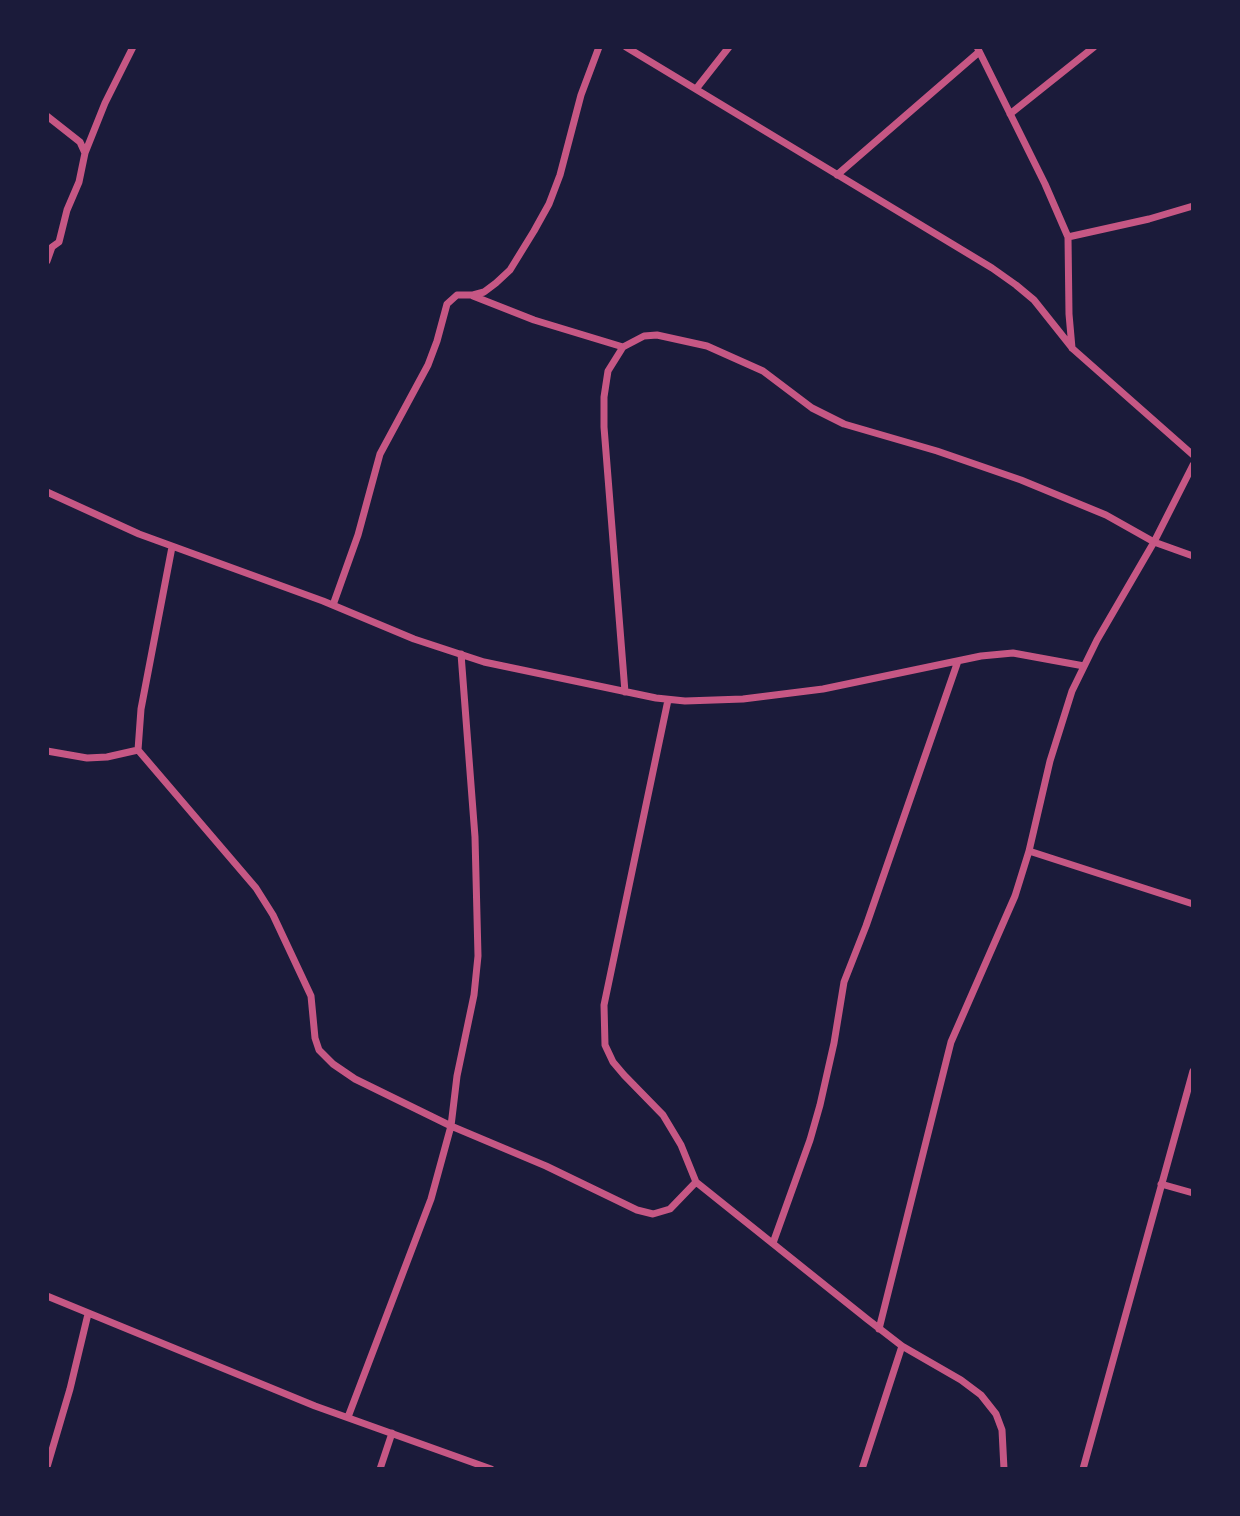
<!DOCTYPE html>
<style>
body{margin:0}
#map{position:relative;width:1240px;height:1516px;overflow:hidden;background:#1b1b3a;font-family:"IBM Plex Serif",serif}
canvas{display:block}
.frame{position:absolute;inset:0;border:49px solid #1b1b3a;pointer-events:none}
</style>
<div id="map">
<canvas width="1240" height="1516"></canvas>
<div class="frame"></div>
</div>
<script>
const context = document.querySelector('canvas').getContext('2d');
context.lineJoin = 'round';
const poly = rows => new Path2D(rows.map(r => 'M' + r).join(''));
function stroke(path, color, width, dash) { context.strokeStyle = color; context.lineWidth = width; context.lineCap = dash ? 'butt' : 'round'; context.setLineDash(dash || []); context.stroke(path); }
const minor = poly([
 [626,47,992,268,1016,285,1034,300,1073,349,1193,455],
 [977,47,1045,184,1068,237,1069,314,1072,348],
 [696,89,729,47],
 [1010,114,1094,47],
 [47,116,80,142,85,153,79,182,67,210,59,242,52,247,47,261],
 [85,153,105,103,133,47],
 [837,175,979,52],
 [1068,237,1149,219,1193,206],
 [473,296,534,320,623,347],
 [47,492,139,534,323,601,414,639,484,662,656,698,685,701,743,699,823,689,981,656,1013,653,1084,666],
 [172,547,141,709,138,750,256,888,273,915,311,996,315,1038,319,1050,333,1064,355,1079,451,1126,546,1166,637,1210,653,1214,670,1209,696,1182],
 [333,605,358,535,380,454,428,365,437,341,447,304,457,295,473,295,484,292,496,283,510,270,534,231,549,204,560,175,581,95,599,47],
 [625,692,604,427,604,397,608,371,623,347,644,336,657,335,707,346,763,371,812,408,844,424,937,451,1021,480,1106,515,1154,542,1193,556],
 [668,700,604,1005,605,1045,613,1062,624,1075,663,1115,681,1145,696,1182,867,1319,902,1346,961,1380,981,1395,996,1414,1002,1430,1004,1469],
 [47,751,87,758,107,757,138,750],
 [1029,851,1193,904],
 [1161,1184,1193,1193],
 [773,1243,810,1140,820,1105,834,1043,844,982,866,926,958,661],
 [47,1296,315,1406,491,1469],
 [879,1329,951,1042,1015,896,1029,851,1050,761,1072,691,1097,640,1154,542,1193,465],
 [348,1417,431,1199,451,1126,457,1076,474,995,478,956,475,837,461,654],
 [47,1467,70,1389,88,1314],
 [380,1469,392,1433],
 [862,1469,902,1346],
 [1083,1469,1193,1071]
]);
stroke(minor, '#c65784', 7);
</script>
